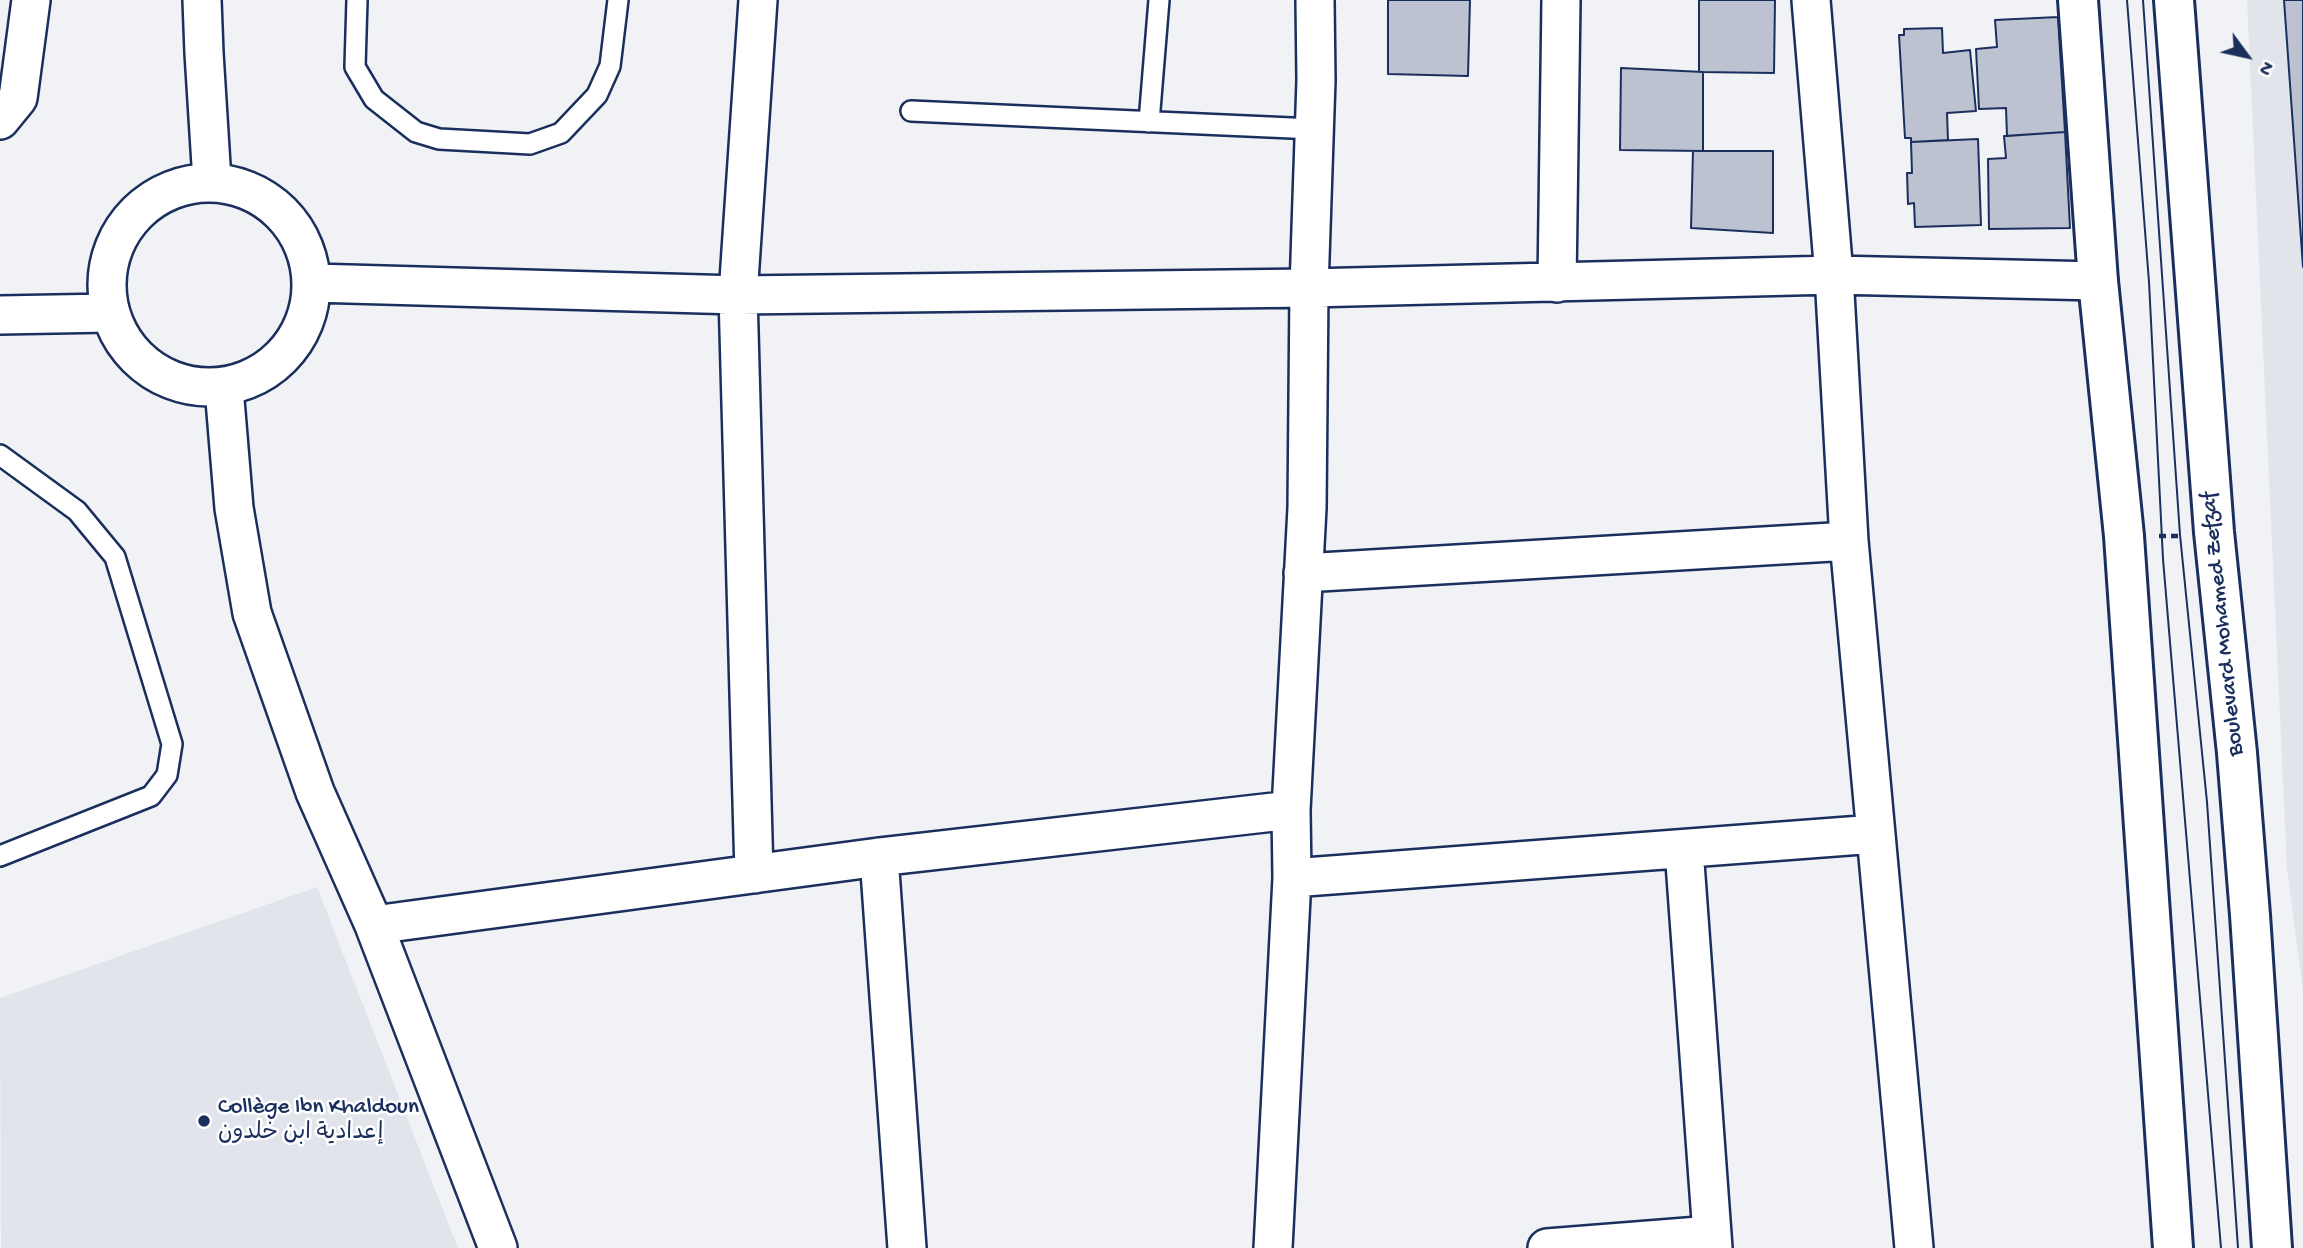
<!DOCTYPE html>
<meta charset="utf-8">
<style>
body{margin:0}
#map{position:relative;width:2303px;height:1248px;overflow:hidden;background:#f1f2f5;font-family:"Gochi Hand",sans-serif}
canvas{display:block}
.north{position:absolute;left:2212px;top:21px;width:70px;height:70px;-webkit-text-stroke:5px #fff;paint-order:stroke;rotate:123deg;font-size:19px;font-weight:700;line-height:28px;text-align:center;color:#1b2f5e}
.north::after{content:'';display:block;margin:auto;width:24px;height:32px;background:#1b2f5e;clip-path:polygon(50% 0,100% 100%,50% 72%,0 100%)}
</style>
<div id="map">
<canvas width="2303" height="1248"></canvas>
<div class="north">N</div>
</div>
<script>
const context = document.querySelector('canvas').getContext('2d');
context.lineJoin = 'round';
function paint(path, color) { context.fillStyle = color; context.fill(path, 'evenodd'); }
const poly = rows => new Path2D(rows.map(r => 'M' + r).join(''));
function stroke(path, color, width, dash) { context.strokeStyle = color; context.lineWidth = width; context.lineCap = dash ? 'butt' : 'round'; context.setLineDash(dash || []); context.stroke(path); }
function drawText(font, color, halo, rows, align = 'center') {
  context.font = font + ' "Gochi Hand","Playpen Sans Arabic",sans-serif'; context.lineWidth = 5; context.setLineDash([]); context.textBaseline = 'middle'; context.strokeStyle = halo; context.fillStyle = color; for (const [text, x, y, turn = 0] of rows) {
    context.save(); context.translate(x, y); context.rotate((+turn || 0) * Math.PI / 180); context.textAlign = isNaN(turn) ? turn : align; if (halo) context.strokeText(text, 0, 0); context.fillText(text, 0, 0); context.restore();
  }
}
const built = poly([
 [2247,0,2303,0,2303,990,2287,869],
 [317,887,458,1248,1,1248,0,998]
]);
const building = poly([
 [1388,0,1470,0,1468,76,1388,74,1388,0],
 [1699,0,1775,0,1774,73,1699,72,1699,0],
 [2284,0,2303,0,2303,267,2284,0],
 [2058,17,2065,132,2007,136,2006,108,1979,109,1976,49,1997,47,1995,20,2058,17],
 [1942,28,1943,53,1970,50,1976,111,1947,113,1948,140,1911,142,1911,138,1905,138,1899,35,1904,35,1904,29,1942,28],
 [1621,68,1703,72,1703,151,1620,150,1621,68],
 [2065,132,2070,228,1989,229,1988,159,2006,158,2004,136,2065,132],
 [1978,139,1981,225,1915,227,1914,203,1908,204,1907,173,1912,173,1911,142,1978,139],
 [1693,151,1773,151,1773,233,1691,228,1693,151]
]);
const path = poly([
 [2159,536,2178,536]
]);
const lane = poly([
 [357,0,355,67,374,99,416,132,439,139,530,144,561,133,597,95,610,66,618,0],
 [911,111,1314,129],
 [1149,122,1159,0],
 [0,455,77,511,115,557,172,744,167,775,151,796,0,856]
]);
const street = poly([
 [202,0,204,53,212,181],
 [1811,0,1834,275,1849,541,1914,1248],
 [0,120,18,98,31,0],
 '107 285a102 102 0 1 1 204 0a102 102 0 1 1-204 0Z',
 [313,283,738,295,1309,288,1834,275,2098,281],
 [1557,283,1561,0],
 [0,315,109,313],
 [224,388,234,508,252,613,315,792,374,925,498,1248],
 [1303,573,1849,541],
 [1684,849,1713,1248],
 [879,857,907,1248],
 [754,874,738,295,758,0],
 [1292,878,1875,834],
 [374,925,879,857,1291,810],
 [1273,1248,1292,878,1291,810,1307,508,1309,288,1316,80,1315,0],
 [1547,1248,1712,1235]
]);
const primary = poly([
 [2078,0,2098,281,2124,536,2173,1248],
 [2174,0,2214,532,2237,753,2250,915,2272,1248]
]);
const tram = poly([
 [2127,0,2149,282,2163,559,2221,1248],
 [2143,0,2180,535,2207,802,2238,1248]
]);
const markers = [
 [204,1121,7,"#1b2f5e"]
];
const streetNames = [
 ["Boulevard Mohamed Zefzaf",2224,624,-96]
];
const poiNames = [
 ["Collège Ibn Khaldoun",218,1108],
 ["إعدادية ابن خلدون",218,1134]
];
paint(built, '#e1e4ea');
paint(building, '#bcc2d0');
stroke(building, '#1b2f5e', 2);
stroke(lane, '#1b2f5e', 24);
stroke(street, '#1b2f5e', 42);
stroke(primary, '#1b2f5e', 44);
stroke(path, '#1b2f5e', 4.5, [7, 5]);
stroke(lane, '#fff', 19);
stroke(street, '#fff', 37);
stroke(primary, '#fff', 38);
stroke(tram, '#1b2f5e', 2);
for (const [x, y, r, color] of markers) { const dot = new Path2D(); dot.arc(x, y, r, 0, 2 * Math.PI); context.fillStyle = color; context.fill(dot); stroke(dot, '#fff', 2.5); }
drawText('23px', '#1b2f5e', '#fff', streetNames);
drawText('23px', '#1b2f5e', '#fff', poiNames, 'left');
</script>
